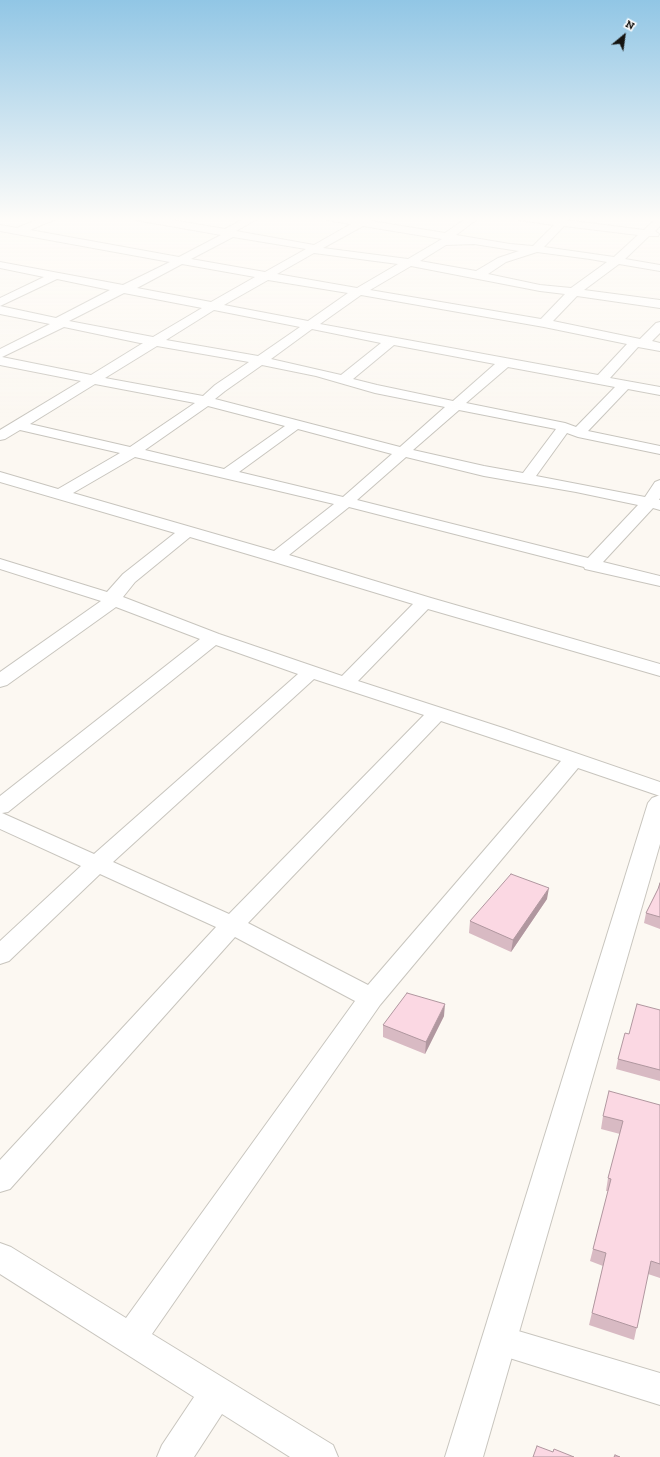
<!DOCTYPE html>
<style>
body{margin:0}
#map{position:relative;width:660px;height:1457px;overflow:hidden;background:#fcf8f2;font-family:"Zilla Slab",serif}
canvas{display:block}
.north{position:absolute;left:604px;top:16px;width:40px;height:40px;-webkit-text-stroke:3px #fff;paint-order:stroke;rotate:29deg;font-size:11px;font-weight:700;line-height:16px;text-align:center;color:#151411}
.north::after{content:'';display:block;margin:auto;width:14px;height:18px;background:#151411;clip-path:polygon(50% 0,100% 100%,50% 72%,0 100%)}
</style>
<div id="map">
<canvas width="660" height="1457"></canvas>
<div class="north">N</div>
</div>
<script>
const context = document.querySelector('canvas').getContext('2d');
context.lineJoin = 'round';
const poly = rows => new Path2D(rows.map(r => 'M' + r).join(''));
function stroke(path, color, width, dash) { context.strokeStyle = color; context.lineWidth = width; context.lineCap = dash ? 'butt' : 'round'; context.setLineDash(dash || []); context.stroke(path); }
function paint(path, color) { context.fillStyle = color; context.fill(path, 'evenodd'); }
const street = poly([
 [43,217,57,217,56,219,30,230,179,257,221,235,136,220,131,217,154,217,225,229,248,217,261,217,236,231,314,245,351,224,327,220,322,217,346,217,360,219,363,217,376,217,371,221,445,233,468,217,480,217,456,235,510,244,533,246,554,225,519,220,514,217,555,218,556,217,567,217,565,220,644,230,656,219,660,218,660,226,655,231,659,234,658,236,649,236,625,259,660,265,660,271,619,264,584,290,660,300,660,308,577,296,553,321,640,339,656,323,660,322,660,333,652,341,660,343,660,351,638,347,610,378,660,387,660,395,628,389,588,431,660,446,660,454,578,437,567,433,536,476,645,497,655,482,660,480,660,498,659,500,660,500,660,510,653,508,603,562,660,576,660,586,585,569,584,567,349,507,289,555,431,598,660,664,660,676,428,609,358,681,503,728,660,782,660,796,578,768,380,1005,152,1334,333,1445,338,1457,290,1457,222,1414,194,1457,157,1457,162,1445,194,1397,0,1274,0,1243,11,1247,126,1318,355,1001,235,937,10,1189,0,1192,0,1160,216,927,100,874,9,961,0,964,0,941,81,866,0,829,0,796,200,639,116,607,7,685,0,687,0,672,101,601,0,569,0,559,107,592,123,574,175,533,0,482,0,472,58,489,120,453,20,430,5,439,0,440,0,430,81,381,0,365,0,349,50,324,0,314,0,306,56,318,110,290,57,279,0,306,0,298,44,277,0,268,0,262,123,285,170,262,0,231,0,225,17,228,43,217],
 [363,226,442,239,408,259,323,248,363,226],
 [564,226,638,235,614,257,544,247,564,226],
 [233,237,306,249,265,272,191,259,233,237],
 [474,244,519,251,498,258,476,271,420,261,446,245,474,244],
 [537,252,590,259,607,262,571,288,540,285,488,274,506,262,537,252],
 [314,253,398,264,357,288,277,274,314,253],
 [182,264,255,277,211,302,137,288,182,264],
 [411,266,540,291,565,294,541,319,370,290,411,266],
 [268,280,348,293,308,321,224,305,268,280],
 [124,293,202,308,153,337,69,321,124,293],
 [361,295,544,327,627,344,598,375,320,324,361,295],
 [214,310,300,327,258,356,166,340,214,310],
 [64,327,140,343,143,343,91,375,2,357,64,327],
 [312,329,381,343,341,375,271,359,312,329],
 [394,345,495,364,453,401,377,385,353,379,394,345],
 [157,346,249,362,215,385,203,396,105,378,157,346],
 [262,365,316,376,375,393,445,407,400,447,215,399,225,391,262,365],
 [508,367,615,387,576,427,565,423,466,403,508,367],
 [95,384,195,403,130,447,30,424,95,384],
 [208,406,285,426,224,469,145,450,208,406],
 [459,410,556,429,523,473,484,466,413,450,459,410],
 [298,429,392,454,343,497,239,472,298,429],
 [135,457,334,504,274,551,73,493,135,457],
 [406,457,484,476,576,492,638,505,588,558,357,500,406,457],
 [190,537,271,561,413,604,342,676,219,634,123,597,135,582,190,537],
 [216,645,298,674,94,854,2,813,8,812,216,645],
 [314,679,424,715,229,914,113,862,314,679],
 [441,721,561,761,368,985,248,923,441,721],
 [498,1325,660,1373,660,1405,487,1351,482,1340,487,1329,498,1325]
]);
const secondary = poly([
 [660,795,660,844,483,1457,445,1457,648,803,652,798,660,795]
]);
const wall = poly([
 [660,883,660,929,644,923,646,913,658,889],
 [547,899,511,952,469,933,470,921],
 [660,1010,660,1081,616,1069,618,1059,629,1034],
 [444,1016,425,1054,383,1037,383,1025],
 [660,1105,660,1278,648,1274,634,1340,589,1325,603,1266,590,1261,593,1249,608,1191,606,1191,608,1178,620,1134,601,1129,603,1116]
]);
const shadedWall = poly([
 [549,888,547,899,511,952,513,940],
 [445,1004,444,1016,425,1054,426,1042]
]);
const building = poly([
 [511,874,549,888,513,940,470,921,511,874],
 [660,883,660,917,646,913,658,889,660,883],
 [407,993,445,1004,426,1042,383,1025,407,993],
 [637,1004,660,1010,660,1070,618,1059,625,1033,629,1034,637,1004],
 [609,1091,660,1105,660,1264,651,1261,637,1328,592,1313,606,1253,593,1249,611,1179,608,1178,623,1121,603,1116,609,1091],
 [537,1446,553,1452,554,1449,574,1457,533,1457,537,1446],
 [615,1455,620,1457,614,1457,615,1455]
]);
stroke(street, '#c8c5be', 2);
stroke(secondary, '#c8c5be', 2);
paint(street, '#fff');
paint(secondary, '#fff');
paint(wall, '#d8bac3');
paint(shadedWall, '#b0979f');
paint(building, '#fbd8e3');
stroke(building, '#b0979f', 1);
const sky = context.createLinearGradient(0, 0, 0, 421);
sky.addColorStop(0, '#91c6e5');
sky.addColorStop(0.52, '#fefcf9');
sky.addColorStop(1, '#fefcf900');
context.fillStyle = sky;
context.fillRect(0, 0, 660, 421);
</script>
